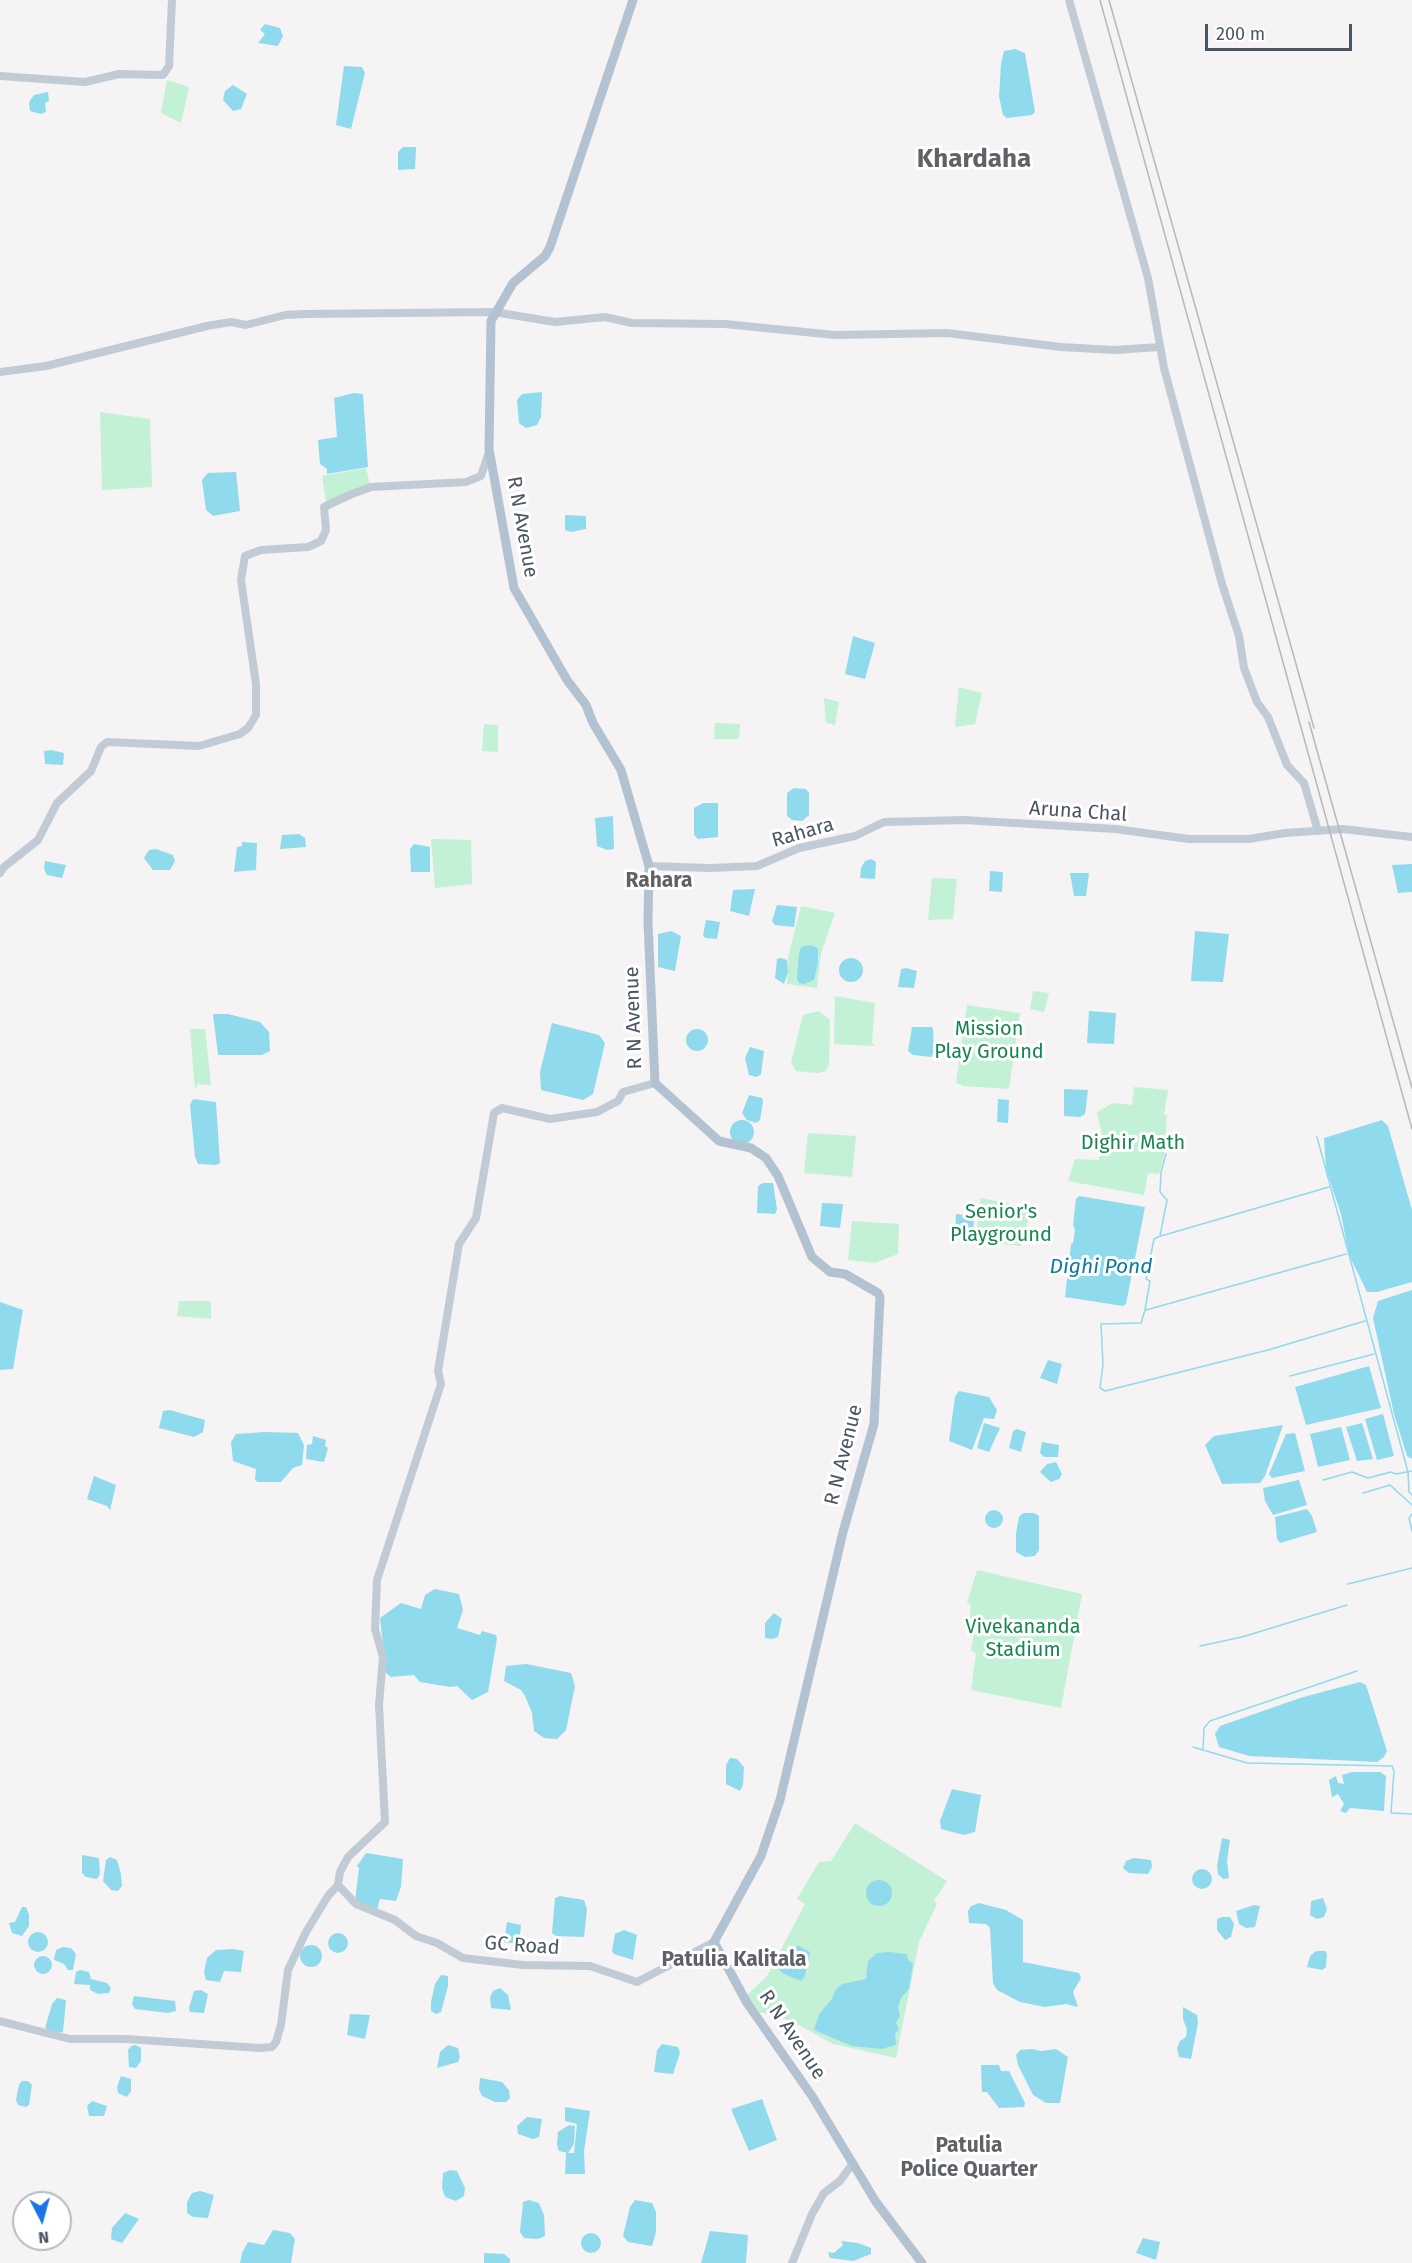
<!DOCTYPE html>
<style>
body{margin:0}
#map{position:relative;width:1412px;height:2263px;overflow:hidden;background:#f5f3f3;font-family:"Fira Sans",sans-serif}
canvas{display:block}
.north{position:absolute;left:12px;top:2191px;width:60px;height:60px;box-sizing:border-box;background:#fff;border:2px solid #b7bbc0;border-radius:50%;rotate:174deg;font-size:16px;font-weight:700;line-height:24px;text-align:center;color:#4a5661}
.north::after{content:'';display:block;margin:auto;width:21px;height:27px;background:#1a73e8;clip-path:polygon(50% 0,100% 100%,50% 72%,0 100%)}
.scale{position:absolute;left:1205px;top:24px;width:147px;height:27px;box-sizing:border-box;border:3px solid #4a5661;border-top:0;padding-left:8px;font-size:18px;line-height:21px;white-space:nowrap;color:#4a5661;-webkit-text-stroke:4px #fff;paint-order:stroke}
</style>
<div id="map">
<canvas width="1412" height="2263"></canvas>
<div class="north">N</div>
<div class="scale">200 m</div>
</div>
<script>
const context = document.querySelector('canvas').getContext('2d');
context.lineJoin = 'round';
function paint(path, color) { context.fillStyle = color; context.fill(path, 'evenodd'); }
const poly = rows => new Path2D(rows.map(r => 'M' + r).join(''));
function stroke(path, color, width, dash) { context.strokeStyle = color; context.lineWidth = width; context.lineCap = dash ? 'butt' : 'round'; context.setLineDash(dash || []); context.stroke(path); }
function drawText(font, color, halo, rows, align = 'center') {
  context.font = font + ' "Fira Sans",sans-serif'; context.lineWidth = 6; context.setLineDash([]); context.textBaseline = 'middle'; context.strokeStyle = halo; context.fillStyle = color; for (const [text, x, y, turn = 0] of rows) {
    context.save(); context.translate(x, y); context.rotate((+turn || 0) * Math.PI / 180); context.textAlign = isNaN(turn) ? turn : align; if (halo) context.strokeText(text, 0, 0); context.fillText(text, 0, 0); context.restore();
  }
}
const green = poly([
 [167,80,189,87,181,123,161,113],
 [100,412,150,419,152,487,102,490],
 [366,468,370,485,326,502,322,476],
 [959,687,982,693,975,724,955,727],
 [824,698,839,702,835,725,826,723],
 [715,723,740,724,739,739,714,739],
 [484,724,498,725,498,752,482,751],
 [431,839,471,840,472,884,435,888],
 [932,878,957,879,953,919,928,920],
 [801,906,835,913,821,953,817,988,787,984,788,957],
 [1033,991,1049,993,1044,1012,1030,1009],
 [835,996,875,1003,872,1043,875,1046,834,1044],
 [967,1005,1020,1013,1009,1089,964,1086,956,1083],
 [819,1011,830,1020,829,1065,826,1071,818,1073,796,1071,791,1062,803,1015],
 [190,1029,205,1029,211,1085,198,1084,195,1090],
 [1134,1087,1168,1090,1164,1115,1167,1115,1165,1152,1159,1174,1148,1173,1144,1195,1068,1181,1075,1159,1099,1160,1102,1135,1097,1112,1113,1103,1132,1105],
 [808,1133,856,1136,852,1177,804,1173],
 [981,1198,1032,1208,1021,1246,975,1241],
 [852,1221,899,1224,898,1254,875,1263,848,1260],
 [179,1301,211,1301,211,1319,177,1316],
 [977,1570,1082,1594,1061,1708,971,1690,976,1653,971,1650,975,1627,969,1626,971,1604,967,1603],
 [855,1823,947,1881,934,1901,937,1904,919,1942,896,2058,833,2044,792,2021,756,2011,746,1996,767,1976,805,1904,797,1899,819,1862,831,1861]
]);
const water = poly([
 [265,24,280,28,283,36,278,46,258,43,265,34,260,30],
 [1015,49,1025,53,1035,112,1032,115,1007,118,1003,115,999,96,1001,64,1004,51],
 [344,66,362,67,365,73,351,129,336,125],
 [233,85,247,94,241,109,233,111,223,100,225,91],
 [48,92,49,101,45,103,46,112,41,114,30,111,29,102,34,95],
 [403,147,416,147,415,169,398,170,398,152],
 [542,392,541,417,537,425,526,428,519,423,517,400,522,394],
 [354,393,363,394,368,467,327,474,327,469,320,464,318,440,337,437,334,398],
 [236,472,240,511,213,516,206,510,202,480,208,473],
 [565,515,586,516,586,529,571,532,565,530],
 [853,636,875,643,865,679,845,674],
 [51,750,64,753,63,765,45,764,44,751],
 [794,788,806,789,809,793,809,815,802,821,792,820,787,816,787,793],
 [703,803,718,803,718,837,698,839,694,835,694,808],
 [613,816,614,849,607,850,597,846,595,818],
 [299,834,305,838,306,847,280,849,282,835],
 [242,842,257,843,256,870,234,872,237,847,242,846],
 [414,844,430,847,430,872,411,872,410,849],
 [156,849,173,855,175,861,170,870,153,870,144,858,149,850],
 [871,859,876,862,875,879,860,878,861,868,865,861],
 [45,861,66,865,62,878,47,875,44,869],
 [1412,864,1412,892,1398,893,1392,865],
 [990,871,1003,872,1002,892,989,891],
 [1070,873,1089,873,1086,896,1074,896],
 [755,889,749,916,730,911,733,890],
 [777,905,797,907,794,927,775,925,772,921],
 [706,920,720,922,717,939,705,938,703,935],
 [671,931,681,936,675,971,658,967,658,934],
 [1195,931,1229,934,1223,982,1191,981],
 [811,945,818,948,818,963,814,980,804,984,799,983,797,978,799,954,801,947],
 [781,958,787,960,788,972,784,984,775,978,777,959],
 '839 970a12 12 0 1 1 24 0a12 12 0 1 1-24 0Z',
 [906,968,917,971,914,988,898,987,901,969],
 [1089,1011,1116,1013,1114,1044,1087,1043],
 [213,1014,228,1014,260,1022,269,1032,270,1051,262,1055,218,1055],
 [552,1023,599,1035,605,1043,593,1094,583,1100,541,1090,540,1072],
 [912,1027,932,1027,933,1030,934,1053,931,1057,913,1055,908,1051],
 '686 1040a11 11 0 1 1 22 0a11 11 0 1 1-22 0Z',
 [750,1047,764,1051,761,1074,757,1077,749,1075,745,1058],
 [1064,1089,1088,1090,1085,1114,1080,1117,1064,1116],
 [749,1095,762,1098,763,1102,760,1120,756,1123,747,1120,742,1113],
 [193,1099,216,1102,220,1163,216,1165,198,1164,195,1157,190,1105],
 [998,1099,1009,1100,1008,1123,997,1122],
 [1382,1120,1388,1126,1412,1210,1412,1282,1377,1292,1367,1292,1349,1255,1341,1214,1326,1169,1324,1138],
 '730 1132a12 12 0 1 1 24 0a12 12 0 1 1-24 0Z',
 [763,1183,773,1183,777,1209,775,1214,757,1213,758,1186],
 [1079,1196,1145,1207,1126,1304,1123,1306,1065,1297,1071,1244,1073,1243,1075,1230,1073,1225,1076,1199],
 [822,1203,843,1204,840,1228,820,1226],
 [956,1214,974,1216,973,1238,955,1237],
 [1412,1290,1412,1459,1407,1456,1394,1414,1373,1318,1378,1301],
 [0,1302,23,1310,13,1369,0,1370],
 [1048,1360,1062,1364,1057,1384,1040,1378],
 [1369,1366,1381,1408,1306,1425,1295,1387],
 [959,1391,989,1397,997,1410,994,1419,984,1418,972,1450,949,1441,955,1397],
 [170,1410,205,1420,203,1432,194,1437,159,1428,163,1411],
 [1383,1414,1394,1456,1377,1460,1365,1419],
 [984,1423,1000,1428,989,1452,977,1448],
 [1362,1423,1373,1459,1357,1461,1346,1427],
 [1283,1425,1265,1476,1260,1483,1222,1484,1205,1445,1214,1436],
 [1341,1427,1350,1460,1318,1467,1310,1434],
 [1017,1429,1026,1432,1021,1452,1009,1448,1013,1431],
 [265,1432,298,1433,304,1445,302,1465,293,1468,281,1482,258,1482,255,1480,256,1469,233,1461,231,1442,236,1434],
 [1295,1433,1305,1471,1272,1478,1269,1474,1286,1434],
 [313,1436,326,1440,325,1446,328,1448,324,1462,306,1459,307,1445,312,1444],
 [1042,1442,1059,1445,1058,1457,1044,1457,1040,1453],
 [1056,1462,1062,1474,1059,1479,1051,1482,1040,1472,1047,1464],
 [94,1476,116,1485,110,1510,107,1506,87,1499],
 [1299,1480,1307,1505,1273,1515,1265,1501,1263,1488],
 [1307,1509,1312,1516,1317,1532,1280,1543,1277,1539,1275,1517],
 '985 1519a9 9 0 1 1 18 0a9 9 0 1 1-18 0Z',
 [1023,1513,1034,1513,1039,1516,1039,1550,1035,1556,1025,1557,1016,1552,1016,1533,1019,1517],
 [435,1589,459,1594,463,1610,457,1628,480,1635,482,1631,496,1635,497,1639,488,1692,472,1700,457,1686,450,1687,420,1682,414,1675,391,1677,386,1673,380,1618,401,1603,421,1609,425,1595],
 [774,1613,782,1619,778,1637,772,1639,765,1638,765,1623],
 [526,1664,571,1673,575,1686,566,1730,557,1739,544,1738,534,1731,532,1713,525,1696,521,1690,504,1681,506,1666],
 [1360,1682,1366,1685,1387,1751,1384,1757,1377,1762,1249,1756,1219,1747,1215,1734,1220,1726,1300,1698],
 [730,1758,737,1759,744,1767,743,1785,740,1791,726,1784,726,1765],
 [1352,1772,1380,1772,1386,1776,1384,1811,1350,1808,1346,1813,1340,1811,1344,1804,1338,1794,1332,1797,1329,1780,1336,1776,1338,1783,1344,1784,1342,1775],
 [952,1789,981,1795,975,1832,964,1835,941,1829,940,1821],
 [1222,1838,1230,1840,1227,1861,1229,1878,1223,1879,1218,1874,1217,1866],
 [366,1853,403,1859,401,1887,396,1901,380,1899,377,1910,355,1901,359,1868,357,1866],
 [82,1855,99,1858,100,1874,97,1879,86,1877,82,1873],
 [110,1857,117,1860,121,1874,122,1886,118,1891,111,1890,103,1881,106,1860],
 [1134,1858,1151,1860,1152,1867,1148,1874,1129,1873,1123,1868,1126,1861],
 '1192 1879a10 10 0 1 1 20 0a10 10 0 1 1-20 0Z',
 '866 1893a13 13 0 1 1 26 0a13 13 0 1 1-26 0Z',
 [560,1896,584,1900,587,1909,584,1937,556,1936,552,1933,555,1898],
 [1323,1898,1327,1909,1324,1917,1317,1919,1310,1915,1311,1901],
 [979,1903,1006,1910,1023,1920,1023,1962,1079,1973,1081,1978,1073,1992,1078,2007,1066,2004,1045,2007,1020,2002,997,1990,993,1983,990,1928,986,1924,969,1923,968,1911,971,1906],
 [1254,1905,1260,1906,1255,1927,1246,1928,1239,1924,1236,1911],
 [22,1907,26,1907,29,1915,29,1926,22,1936,12,1933,9,1923,15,1922],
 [1222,1917,1230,1917,1234,1924,1231,1937,1225,1940,1217,1930,1217,1919],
 [507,1922,521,1925,519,1944,504,1942],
 [624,1930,637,1935,633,1960,614,1954,612,1951,615,1934],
 '28 1942a10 10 0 1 1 20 0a10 10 0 1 1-20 0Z',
 '328 1943a10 10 0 1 1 20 0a10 10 0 1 1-20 0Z',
 '300 1956a11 11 0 1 1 22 0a11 11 0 1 1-22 0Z',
 [799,1946,810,1952,805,1976,801,1981,782,1973,779,1968,790,1947],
 [63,1947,71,1948,76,1954,73,1970,68,1970,64,1964,54,1960,56,1950],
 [234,1949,244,1951,241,1972,224,1971,220,1982,206,1980,204,1972,207,1958,216,1950],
 [1316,1951,1325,1951,1327,1954,1326,1967,1322,1970,1307,1967,1310,1956],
 [889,1952,907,1954,908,1960,913,1964,909,1989,901,1998,898,2007,900,2016,896,2022,899,2029,895,2034,896,2045,881,2049,852,2046,814,2030,819,2014,832,1999,835,1991,842,1984,866,1979,868,1961,877,1953],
 '34 1965a9 9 0 1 1 18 0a9 9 0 1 1-18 0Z',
 [80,1970,89,1972,91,1979,107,1983,111,1988,109,1993,98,1994,90,1990,90,1985,74,1984,76,1972],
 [441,1975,448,1976,448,1986,441,2012,436,2014,431,2011,431,2002,435,1984],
 [500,1988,508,1995,511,2010,491,2008,490,1997,493,1991],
 [201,1990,208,1994,204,2013,190,2012,189,2008,194,1991],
 [134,1996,175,2001,176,2011,168,2013,135,2009,132,2004],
 [57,1998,66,2000,63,2032,54,2032,45,2028,52,2004],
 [1183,2007,1197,2015,1198,2023,1191,2059,1179,2057,1177,2048,1180,2041,1186,2037,1187,2030,1183,2019],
 [350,2014,370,2015,365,2039,347,2035],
 [662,2044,678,2047,680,2053,673,2074,654,2072,657,2050],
 [136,2045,141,2048,141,2061,136,2068,129,2067,128,2050,131,2046],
 [448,2045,458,2048,460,2057,458,2062,437,2068,440,2052],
 [1032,2049,1041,2051,1056,2049,1068,2057,1060,2103,1046,2103,1033,2095,1018,2065,1016,2055,1020,2050],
 [981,2065,999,2065,1001,2071,1009,2071,1025,2103,1024,2107,999,2108,987,2092,982,2092],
 [121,2076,131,2079,131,2091,127,2097,118,2093,117,2087],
 [480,2078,502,2082,509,2090,510,2098,506,2102,495,2102,482,2096,479,2089],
 [22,2081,28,2081,32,2085,29,2105,26,2107,18,2105,16,2100,19,2084],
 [762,2099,777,2140,749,2151,731,2109],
 [92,2101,107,2106,104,2116,89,2116,87,2106],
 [565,2107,590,2111,584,2151,585,2174,565,2174,566,2153,574,2153,577,2124,565,2121],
 [527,2117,542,2119,539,2137,533,2139,518,2134,517,2126],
 [569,2125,575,2126,574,2144,568,2153,559,2151,557,2145,558,2132],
 [450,2170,457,2171,465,2188,464,2196,456,2201,445,2197,442,2188,443,2173],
 [200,2191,214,2195,208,2218,193,2217,187,2213,187,2202,192,2193],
 [529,2200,539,2203,544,2215,545,2236,538,2239,524,2238,520,2232,523,2202],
 [635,2200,652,2203,656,2212,656,2232,652,2246,628,2242,623,2236,630,2207],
 [125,2213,139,2219,122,2243,111,2239,112,2228],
 [273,2230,290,2233,295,2239,291,2263,240,2263,242,2253,248,2242,264,2245],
 [710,2231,748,2235,746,2263,701,2263],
 '581 2243a10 10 0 1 1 20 0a10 10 0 1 1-20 0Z',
 [1143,2238,1160,2242,1156,2260,1136,2253],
 [841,2241,858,2243,871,2248,871,2254,853,2261,830,2258,828,2252,834,2253,843,2245],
 [484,2253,504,2254,510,2259,510,2263,484,2263]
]);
const stream = poly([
 [1317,1137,1408,1472,1409,1492,1412,1495],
 [1166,1154,1161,1172,1160,1192,1167,1200,1160,1236,1154,1239,1146,1279,1150,1281,1145,1310,1141,1323,1101,1324,1103,1364,1100,1388,1105,1391,1268,1350,1365,1321],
 [1161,1236,1329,1187],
 [1146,1310,1346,1254],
 [1290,1376,1374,1354],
 [1323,1480,1352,1472,1368,1478,1391,1472,1396,1474,1412,1471],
 [1363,1493,1390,1485,1412,1505],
 [1412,1514,1409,1518,1412,1531],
 [1348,1584,1412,1568],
 [1200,1646,1242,1637,1347,1605],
 [1193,1747,1247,1763,1392,1766,1394,1771,1391,1813,1412,1814],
 [1203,1749,1204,1728,1210,1721,1357,1671]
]);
const secondary = poly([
 [1069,0,1148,278,1164,368,1222,584,1239,636,1244,668,1257,702,1268,717,1287,765,1304,783,1318,831],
 [0,76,85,82,119,74,163,75,169,66,172,0],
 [0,372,46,366,207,326,231,322,246,325,285,315,304,314,494,312,555,322,605,317,632,323,725,324,835,335,947,333,1061,347,1114,350,1160,347],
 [649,866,710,868,757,866,799,848,855,836,884,822,964,820,1115,829,1189,839,1249,839,1285,833,1343,829,1412,837],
 [0,873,4,867,38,840,57,803,91,771,101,747,107,742,199,746,240,734,248,728,256,715,256,684,241,580,245,556,261,550,308,547,321,541,326,530,324,507,352,494,371,487,466,482,481,476,489,452],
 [338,1885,356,1904,395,1920,416,1936,437,1943,463,1958,523,1965,590,1966,637,1982,714,1942],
 [0,2021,70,2039,126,2039,260,2048,272,2047,276,2042,281,2025,288,1970,306,1932,328,1896,338,1885,340,1872,348,1857,385,1822,379,1705,383,1657,375,1629,377,1580,441,1384,438,1371,459,1244,476,1218,494,1113,502,1108,550,1119,597,1112,618,1101,623,1092,655,1083],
 [792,2263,812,2214,824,2193,840,2181,853,2163]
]);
const primary = poly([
 [633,0,550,247,545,256,513,283,491,321,489,449,514,588,567,680,586,705,593,723,621,770,649,866,648,922,655,1083,719,1141,751,1148,766,1158,778,1176,812,1257,830,1272,845,1274,878,1293,880,1297,874,1424,843,1532,780,1800,761,1856,714,1942,747,2003,812,2096,876,2202,922,2263]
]);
const rail = poly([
 [1100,0,1412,1129],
 [1109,0,1314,728],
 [1309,722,1412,1088]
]);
const streetNames = [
 ["R N Avenue",522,527,80],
 ["Aruna Chal",1078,812,4],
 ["Rahara",803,833,-16],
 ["R N Avenue",634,1018,-92],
 ["R N Avenue",844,1455,-76],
 ["GC Road",522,1946,4],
 ["R N Avenue",792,2035,56]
];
const parkNames = [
 ["Mission",989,1029],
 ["Play Ground",989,1052],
 ["Dighir Math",1133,1143],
 ["Senior's",1001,1212],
 ["Playground",1001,1235],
 ["Vivekananda",1023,1627],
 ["Stadium",1023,1650]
];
const neighbourhoodNames = [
 ["Rahara",659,881],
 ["Patulia Kalitala",734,1960],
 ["Patulia",969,2146],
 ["Police Quarter",969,2170]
];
const waterNames = [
 ["Dighi Pond",1101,1267]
];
const districtNames = [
 ["Khardaha",974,160]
];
paint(green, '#c3f1d5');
paint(water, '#90daee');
stroke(stream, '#90daee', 1.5);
stroke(secondary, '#c1cbd6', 8);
stroke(primary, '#b3c2d1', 9);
stroke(rail, '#b5b8bd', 1.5);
drawText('20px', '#4a5661', '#fff', streetNames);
drawText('20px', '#17864f', '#fff', parkNames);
drawText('bold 21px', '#5f6368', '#fff', neighbourhoodNames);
drawText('italic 21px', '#0c7c9b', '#fff', waterNames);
drawText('bold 26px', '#5f6368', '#fff', districtNames);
</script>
